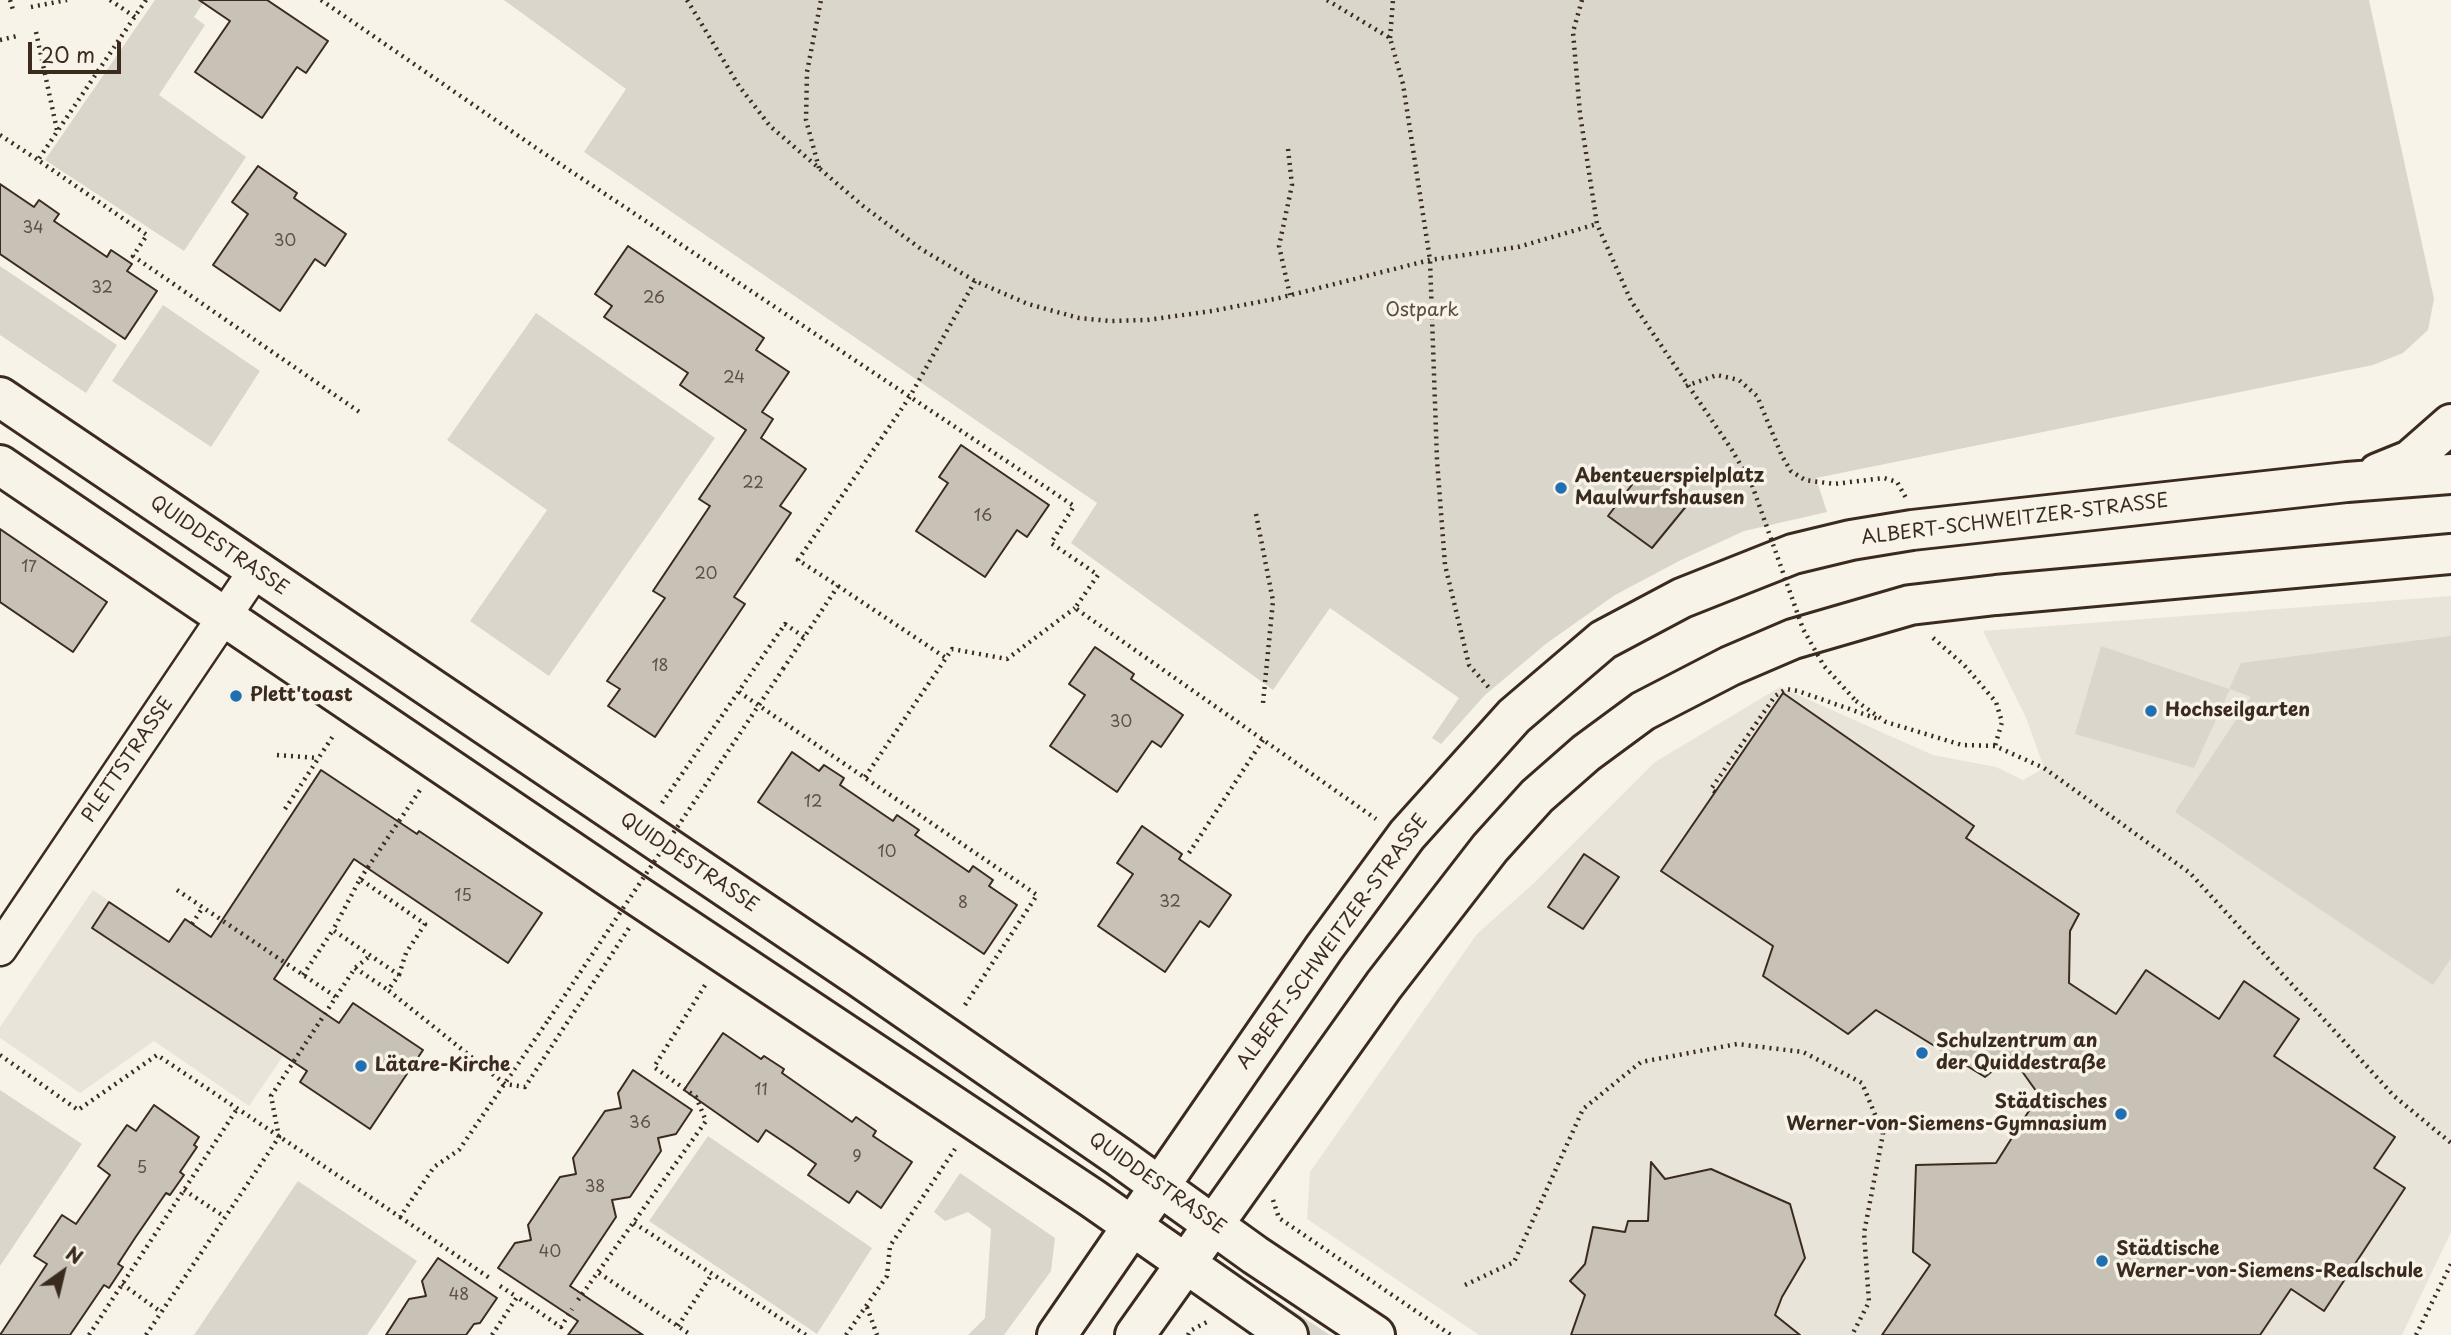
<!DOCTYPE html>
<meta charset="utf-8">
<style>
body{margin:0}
#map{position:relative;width:2451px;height:1335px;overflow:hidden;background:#f7f3e8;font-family:"Playpen Sans",sans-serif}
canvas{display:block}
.north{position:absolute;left:28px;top:1237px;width:70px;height:70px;-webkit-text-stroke:5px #f7f3e8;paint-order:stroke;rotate:34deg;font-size:19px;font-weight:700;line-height:28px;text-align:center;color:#3b2a1e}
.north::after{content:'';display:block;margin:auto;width:24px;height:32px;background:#3b2a1e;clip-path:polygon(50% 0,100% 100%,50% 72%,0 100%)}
.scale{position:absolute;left:28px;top:42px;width:93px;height:32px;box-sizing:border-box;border:4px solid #3b2a1e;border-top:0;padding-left:9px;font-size:21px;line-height:24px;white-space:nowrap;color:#3b2a1e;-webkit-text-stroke:5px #f7f3e8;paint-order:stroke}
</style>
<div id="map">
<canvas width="2451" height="1335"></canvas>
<div class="north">N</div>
<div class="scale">20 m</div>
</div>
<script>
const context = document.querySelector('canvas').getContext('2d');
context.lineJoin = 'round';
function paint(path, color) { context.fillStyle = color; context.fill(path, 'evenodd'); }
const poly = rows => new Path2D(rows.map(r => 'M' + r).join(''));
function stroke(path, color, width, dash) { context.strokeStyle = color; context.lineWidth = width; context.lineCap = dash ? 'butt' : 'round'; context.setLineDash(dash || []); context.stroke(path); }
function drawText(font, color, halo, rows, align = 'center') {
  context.font = font + ' "Playpen Sans",sans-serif'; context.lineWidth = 7; context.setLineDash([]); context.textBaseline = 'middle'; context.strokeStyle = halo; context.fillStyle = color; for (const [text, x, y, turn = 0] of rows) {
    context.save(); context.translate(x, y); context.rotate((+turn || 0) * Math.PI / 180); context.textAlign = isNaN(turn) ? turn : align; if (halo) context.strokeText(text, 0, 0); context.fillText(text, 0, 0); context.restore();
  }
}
const built = poly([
 [2451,596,2451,1232,2402,1335,1479,1335,1307,1219,1310,1172,1477,934,1534,883,1655,762,1780,687,1933,755,1996,767,2023,780,2044,768,2027,720,1983,631],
 [93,890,169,942,185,919,316,1008,249,1106,154,1041,80,1093,0,1038,0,1027]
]);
const green = poly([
 [155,0,205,0,194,17,205,25,159,95,246,157,184,251,45,160],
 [504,0,2369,0,2434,299,2428,330,2403,353,2373,365,1816,478,1827,512,1744,531,1681,560,1615,595,1547,643,1485,695,1441,744,1432,738,1459,698,1330,608,1273,690,1071,543,1097,503,584,152,626,89],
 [0,266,117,345,86,393,0,335],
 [163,305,260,371,211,447,112,381],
 [536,313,715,438,549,676,470,621,547,510,447,440],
 [2451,636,2451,958,2433,985,2175,812,2251,697,2230,689,2194,768,2075,734,2101,646,2229,689,2241,663],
 [0,1090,82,1144,0,1266],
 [708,1136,872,1248,817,1334,649,1221],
 [960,1173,1055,1238,1051,1271,1004,1335,968,1335,985,1318,991,1229,968,1212,945,1221,934,1212],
 [298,1181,417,1261,367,1335,194,1335],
 [1260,1289,1330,1335,1308,1335,1254,1298]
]);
const building = poly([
 [199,0,267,0,328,41,306,73,297,67,262,118,195,72,230,21,199,0],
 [258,166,297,193,294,198,346,234,325,266,315,259,280,311,213,265,248,214,232,202,258,166],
 [0,184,34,207,39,200,59,214,54,221,107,257,111,250,132,264,127,271,157,291,125,339,0,254,0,184],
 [628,246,764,338,756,350,789,372,762,412,773,419,761,438,806,469,780,506,791,513,734,597,745,604,655,737,608,706,620,689,607,681,665,598,653,591,710,506,699,499,746,430,680,385,688,373,604,317,612,306,595,294,628,246],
 [961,445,1049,505,1027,537,1017,530,985,577,916,531,948,483,939,477,961,445],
 [1644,469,1688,504,1652,548,1608,516,1644,469],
 [0,529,107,602,73,652,0,602,0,529],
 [1095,647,1134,674,1131,679,1183,715,1161,747,1152,741,1117,792,1050,746,1085,695,1069,684,1095,647],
 [1783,693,1974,826,1966,838,2079,914,2070,931,2069,983,2116,1014,2146,970,2219,1019,2244,981,2299,1019,2274,1056,2395,1137,2374,1168,2405,1188,2324,1311,2291,1289,2260,1335,1882,1335,1930,1265,1913,1252,1916,1165,1996,1163,2039,1095,2011,1056,1985,1077,1876,1010,1848,1034,1763,976,1773,946,1661,871,1783,693],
 [792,752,819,771,824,765,844,778,840,785,893,821,897,815,919,830,915,835,969,872,973,866,993,880,989,886,1017,905,984,954,758,802,792,752],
 [321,770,417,834,419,831,542,913,508,963,354,859,274,979,339,1023,353,1003,423,1050,370,1129,300,1082,307,1071,92,928,109,902,169,942,185,919,211,937,321,770],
 [1142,826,1182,854,1179,859,1231,895,1209,927,1200,921,1165,972,1098,926,1133,874,1117,863,1142,826],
 [1584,854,1619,877,1583,929,1548,907,1584,854],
 [723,1033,761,1059,764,1056,784,1069,782,1073,852,1122,856,1117,876,1131,873,1136,912,1162,881,1208,857,1191,849,1203,808,1175,816,1164,790,1146,766,1130,758,1142,684,1090,723,1033],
 [633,1070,692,1110,676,1134,658,1138,661,1151,630,1197,612,1200,616,1217,570,1286,643,1335,568,1335,578,1321,498,1268,515,1243,531,1240,528,1225,560,1177,576,1174,573,1158,605,1111,621,1108,618,1093,633,1070],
 [154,1105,199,1137,194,1145,197,1147,180,1172,184,1175,170,1195,166,1193,135,1238,118,1264,123,1267,109,1288,104,1285,70,1335,0,1335,47,1264,34,1256,62,1215,76,1224,110,1175,98,1166,127,1125,136,1131,154,1105],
 [1651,1162,1665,1179,1711,1169,1790,1204,1805,1258,1782,1297,1775,1315,1800,1335,1571,1335,1585,1295,1570,1281,1585,1264,1593,1227,1625,1232,1628,1221,1648,1221,1651,1162],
 [438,1258,497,1298,480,1323,474,1324,466,1335,386,1335,409,1299,426,1296,422,1281,438,1258]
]);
const path = poly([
 [10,0,13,10],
 [110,0,135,17],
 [146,0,38,160,147,235,133,256,361,413],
 [321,0,539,150,1074,506,1051,543,1098,575,1075,608,1376,819],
 [687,0,739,86,770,126,863,206,921,249,975,281,1028,304,1079,318,1110,321,1147,320,1212,311,1279,298,1430,260,1518,247,1597,224],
 [1327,0,1390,38,1403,84,1430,260,1437,460,1445,565,1469,665,1491,690],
 [1582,0,1573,32,1580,114,1597,224,1631,301,1732,450,1752,485],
 [31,7,67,0],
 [36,32,57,130],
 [1390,38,1393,0],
 [0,40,17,36],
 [0,135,38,160],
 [1288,149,1292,185,1279,246,1290,295],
 [819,168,806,120,807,72,821,0],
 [1686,386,1717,375,1739,380,1757,396,1782,456,1791,471,1805,480,1834,484,1884,478,1897,482,1906,498],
 [1256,514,1273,601,1263,703],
 [838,586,946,658,952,649,1007,659,1075,608],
 [1933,638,1964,665,1996,702,2002,722,1995,746],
 [783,669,838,586,798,560,909,398,975,281],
 [739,692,1037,895,963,1008],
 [1856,701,1886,722,1962,745,1995,746,2044,768,2190,873,2394,1096,2451,1143],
 [277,755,318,758],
 [865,777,946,658],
 [1715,792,1711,789,1775,696,1786,689,1798,691,1878,719],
 [662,803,785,624,804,637],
 [285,809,335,733],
 [1189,853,1263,740],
 [360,879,420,790],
 [177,890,336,997],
 [192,924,203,907],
 [355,968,388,990],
 [303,975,333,930],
 [399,975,406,953,425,924,360,879,333,930,399,975,388,990,505,1084,525,1087,629,928],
 [0,1055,78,1110,157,1055,400,1217,434,1167,459,1150,549,1019],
 [184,1190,225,1217],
 [1273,1200,1279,1218,1451,1335],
 [400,1217,491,1279],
 [634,1223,806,1335],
 [599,1273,691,1335],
 [122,1284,161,1312],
 [1465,1285,1514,1262,1583,1109,1641,1062,1737,1044,1803,1052,1862,1083,1883,1134,1864,1233,1869,1302,1852,1335],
 [500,1286,517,1297],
 [578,1300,706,1121,696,1097,654,1067,707,982],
 [867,1307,877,1335],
 [678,1326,712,1274],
 [89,1335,237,1109],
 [146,1335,279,1137,271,1096,355,968,371,955],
 [492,1335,517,1297,561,1327,572,1309],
 [846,1335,887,1276,890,1246,955,1149],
 [1188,1335,1190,1331,1207,1322],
 [2416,1335,2451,1264]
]);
const minor = poly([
 [0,949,255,571]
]);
const secondary = poly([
 [0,397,859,977,1119,1157,1255,1255,1375,1335],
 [0,465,618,883,1092,1198,1288,1335],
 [2378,473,2410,460,2451,424],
 [1057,1335,1324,948,1407,835,1514,716,1603,640,1682,598,1793,554,1851,540,1912,530,2193,499,2347,482,2451,474],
 [1135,1335,1384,985,1490,848,1537,796,1586,753,1643,711,1730,666,1793,639,1910,605,1996,595,2451,554]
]);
const pathBridge = poly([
 [1752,485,1803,629,1824,666,1856,701],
 [549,1019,783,669]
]);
const markers = [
 [1561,488,7,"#1f6fb2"],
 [236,696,7,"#1f6fb2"],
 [2151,711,7,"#1f6fb2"],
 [1922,1053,7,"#1f6fb2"],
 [361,1066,7,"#1f6fb2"],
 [2121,1114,7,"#1f6fb2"],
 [2102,1261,7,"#1f6fb2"]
];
const numberNames = [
 ["34",33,229],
 ["30",285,242],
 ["32",102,289],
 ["26",654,299],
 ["24",734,379],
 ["22",753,484],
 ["16",983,517],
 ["17",29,568],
 ["20",706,575],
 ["18",660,667],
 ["30",1121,723],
 ["12",813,803],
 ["10",887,853],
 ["15",463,897],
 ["32",1170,903],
 ["8",963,904],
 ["11",761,1091],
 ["36",640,1124],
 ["9",857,1158],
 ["5",142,1169],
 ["38",595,1188],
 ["40",550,1253],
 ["48",459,1296]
];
const parkNames = [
 ["Ostpark",1422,311]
];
const poiNames = [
 ["Abenteuerspielplatz",1575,477],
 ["Maulwurfshausen",1575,499],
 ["Plett'toast",250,696],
 ["Hochseilgarten",2165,711],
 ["Schulzentrum an",1936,1042],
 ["der Quiddestraße",1936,1064],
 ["Lätare-Kirche",375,1066],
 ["Städtisches",2107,1103,"right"],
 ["Werner-von-Siemens-Gymnasium",2107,1125,"right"],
 ["Städtische",2116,1250],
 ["Werner-von-Siemens-Realschule",2116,1272]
];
const streetNames = [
 ["ALBERT-SCHWEITZER-STRASSE",2015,520,-7],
 ["QUIDDESTRASSE",219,546,34],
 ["PLETTSTRASSE",128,760,-56],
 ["QUIDDESTRASSE",689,863,34],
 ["ALBERT-SCHWEITZER-STRASSE",1333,942,-54],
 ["QUIDDESTRASSE",1157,1184,35]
];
paint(built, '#e9e4d9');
paint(green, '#dbd6cb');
paint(building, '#c8c1b6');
stroke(building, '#3b2a1e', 2);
stroke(minor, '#3b2a1e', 37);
stroke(secondary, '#3b2a1e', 44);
stroke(path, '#3b2a1e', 4.5, [2, 5]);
stroke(minor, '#f7f3e8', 32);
stroke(secondary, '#f7f3e8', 38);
stroke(pathBridge, '#3b2a1e', 4.5, [2, 5]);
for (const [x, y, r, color] of markers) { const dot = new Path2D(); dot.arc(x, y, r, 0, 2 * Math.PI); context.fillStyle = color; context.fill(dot); stroke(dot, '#f7f3e8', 2.5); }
drawText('16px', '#5e5044', null, numberNames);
drawText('19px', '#5b4c41', '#f7f3e8', parkNames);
drawText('bold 19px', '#3b2a1e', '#f7f3e8', poiNames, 'left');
drawText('19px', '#3b2a1e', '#f7f3e8', streetNames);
</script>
